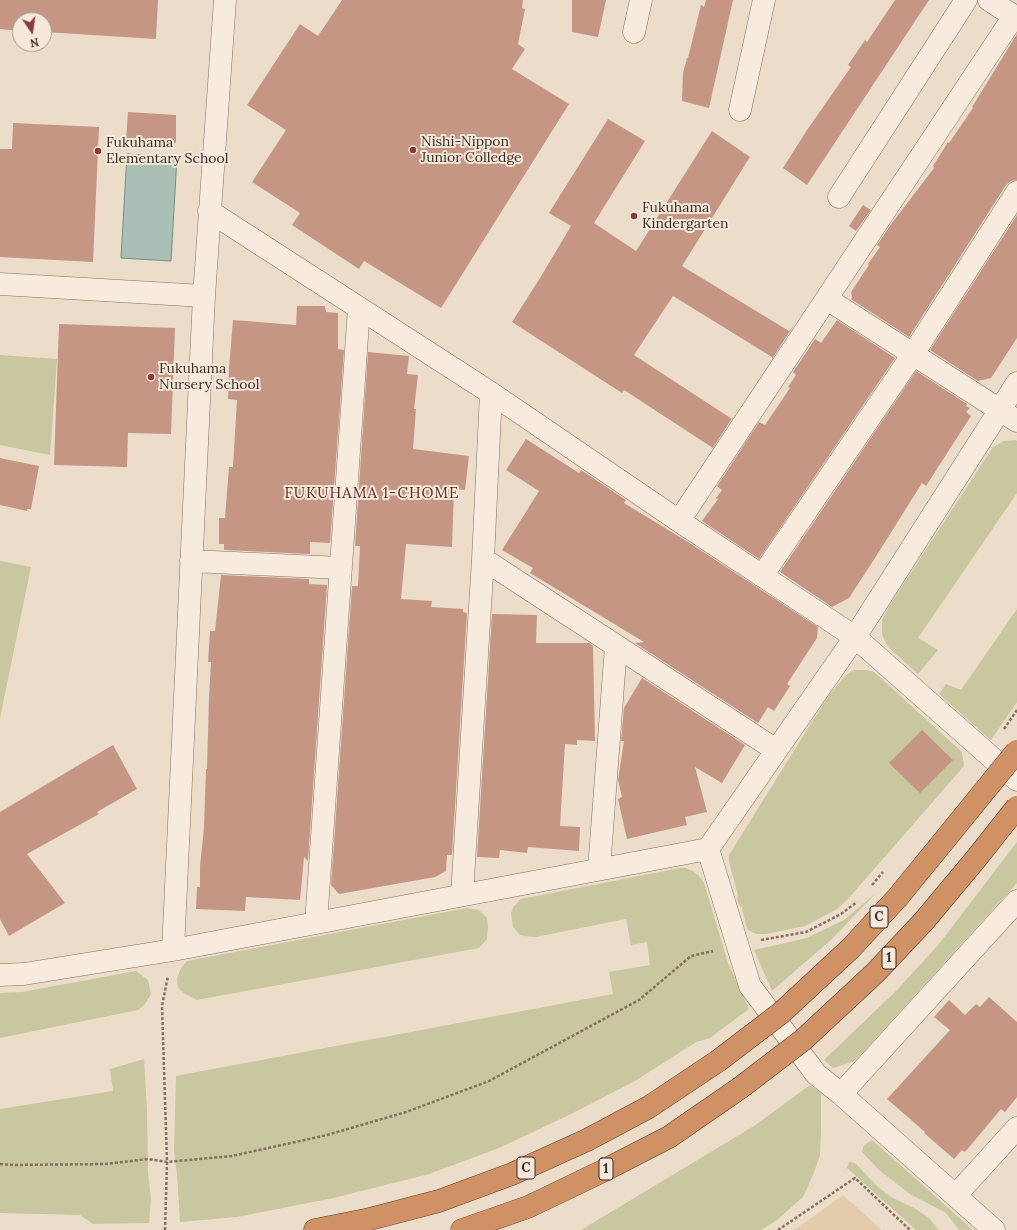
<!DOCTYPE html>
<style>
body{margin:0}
#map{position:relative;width:1017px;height:1230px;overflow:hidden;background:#ebddca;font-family:Lora,serif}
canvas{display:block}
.north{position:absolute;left:12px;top:12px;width:40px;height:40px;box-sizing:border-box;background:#f3e8d9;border:1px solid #a89c90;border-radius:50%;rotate:167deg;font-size:11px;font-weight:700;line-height:16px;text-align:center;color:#382a22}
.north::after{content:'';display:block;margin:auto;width:14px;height:18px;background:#8f3643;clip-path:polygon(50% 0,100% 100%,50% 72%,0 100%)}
</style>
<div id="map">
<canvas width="1017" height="1230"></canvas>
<div class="north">N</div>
</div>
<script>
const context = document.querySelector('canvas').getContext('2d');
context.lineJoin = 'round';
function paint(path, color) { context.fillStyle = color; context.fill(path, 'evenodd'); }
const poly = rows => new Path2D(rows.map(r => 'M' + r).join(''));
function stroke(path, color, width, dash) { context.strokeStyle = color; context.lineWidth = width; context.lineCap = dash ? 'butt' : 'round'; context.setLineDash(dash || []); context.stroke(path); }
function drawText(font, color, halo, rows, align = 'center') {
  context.font = font + ' Lora,serif'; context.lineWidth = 4; context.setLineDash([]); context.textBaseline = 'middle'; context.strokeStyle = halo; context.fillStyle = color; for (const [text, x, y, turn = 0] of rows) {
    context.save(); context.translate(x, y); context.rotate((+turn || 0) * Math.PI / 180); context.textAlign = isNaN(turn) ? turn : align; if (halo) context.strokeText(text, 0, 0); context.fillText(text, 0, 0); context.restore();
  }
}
const green = poly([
 [0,355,57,359,50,455,0,445],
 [1015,440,1017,441,1017,493,918,638,938,650,918,674,888,647,882,635,882,620,889,606,993,447,1004,441],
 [0,561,31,567,0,718],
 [1017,609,1017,702,991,740,939,694,946,684,961,690],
 [854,670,866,670,874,672,962,752,964,766,848,899,837,909,805,926,766,934,757,934,748,930,746,925,742,908,740,906,737,900,738,895,729,862,729,855,828,696,845,676],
 [1017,842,1017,883,855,1061,833,1068,824,1060,897,990,939,944],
 [680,868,686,868,693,871,699,876,704,883,728,963,749,1009,710,1038,696,1042,635,1081,571,1114,499,1148,429,1174,333,1198,237,1217,180,1222,177,1174,174,1152,176,1076,613,994,609,972,650,965,647,942,631,945,626,919,536,937,525,936,520,935,513,927,511,913,514,906,521,899],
 [876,893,832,939,772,991,754,950,807,938,844,920],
 [467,908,479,910,487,918,488,926,487,939,479,948,197,1000,185,994,178,988,177,979,181,968,187,961],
 [136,971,148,980,151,994,145,1004,138,1010,0,1038,0,993,22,992],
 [144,1059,147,1111,148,1172,151,1199,149,1223,93,1224,80,1215,0,1213,0,1109,113,1091,110,1069],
 [810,1085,821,1093,821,1132,820,1155,813,1175,803,1197,776,1221,761,1230,581,1230,754,1126],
 [872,1140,973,1230,959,1230,946,1213,910,1194,879,1170,862,1152,864,1145],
 [849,1162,855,1163,878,1187,891,1197,916,1209,929,1218,939,1230,916,1230,847,1168]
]);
const sand = poly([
 [843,1195,882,1230,793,1230,800,1226]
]);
const water = poly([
 [127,154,177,157,171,261,121,258,127,154]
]);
const building = poly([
 [0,0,158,0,156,39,44,32,44,20,20,20,20,31,0,29],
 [342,0,523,0,522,8,525,9,518,44,525,49,512,69,569,104,441,308,364,261,359,269,292,225,300,213,252,182,286,130,247,105,300,24,318,36],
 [572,0,606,0,598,37,572,32],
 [706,0,733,0,709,108,682,101,683,73,687,58,688,58,701,5,704,7],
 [895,0,929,0,807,185,783,168,807,130,851,67,848,65,865,40,867,42],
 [1017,34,1017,180,1011,181,1006,185,909,337,851,299,852,297,851,292,869,265,868,264,880,247,877,245,892,223,934,168,933,166,948,142,949,143,973,108,972,107],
 [128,112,176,115,176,143,126,140],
 [608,119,645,141,594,223,636,251,712,131,750,157,682,266,789,331,794,325,772,359,772,357,673,296,634,355,732,419,738,409,713,448,624,390,622,393,512,322,540,278,571,226,549,213],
 [13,123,99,127,93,262,0,257,0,149,12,149],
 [863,205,871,210,856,231,849,226],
 [1017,215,1017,338,991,378,978,381,930,350],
 [297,306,325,306,326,312,338,313,338,349,344,350,330,543,310,542,310,554,224,550,224,544,219,544,219,518,225,518,229,467,233,467,237,400,228,399,229,369,233,320,296,325],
 [837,320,895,358,759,559,702,521,718,499,716,498,722,490,717,486,759,422,765,425,790,388,788,387,796,375,793,372,815,339,821,343],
 [59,324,175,328,171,434,128,433,127,467,54,465],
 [368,352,409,356,407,374,418,375,414,409,416,409,413,449,469,456,465,490,454,489,452,547,406,544,401,599,432,601,431,607,463,609,463,612,467,613,452,855,447,855,446,871,435,877,339,894,331,885,352,586,358,586,360,546,355,546],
 [916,371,967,404,966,406,970,408,966,412,971,416,926,486,922,483,875,558,849,598,832,607,780,572],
 [526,439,579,473,581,470,626,500,624,503,688,542,818,627,817,638,787,684,790,686,774,711,768,707,758,723,635,643,644,642,530,573,533,568,502,550,539,491,506,470],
 [0,458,39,466,31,509,27,509,27,511,0,505],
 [221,575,309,579,309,584,327,585,308,861,304,857,300,900,246,897,245,911,196,909,197,887,200,887,200,866,204,828,206,769,207,769,209,698,211,662,208,662,210,631,215,631],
 [492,614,537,615,536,643,589,643,593,646,595,741,577,740,577,745,565,744,560,826,580,827,579,851,528,847,527,853,500,850,499,858,477,857],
 [642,678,745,745,722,783,695,767,707,812,685,817,687,825,627,839,618,799,622,797,618,780,624,741,621,741,624,708],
 [922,730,953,760,920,793,889,763],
 [113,745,137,789,97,812,99,814,27,854,65,903,9,936,0,919,0,812,77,766],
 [989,997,1017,1022,1017,1097,1005,1112,1001,1109,965,1152,962,1150,954,1159,924,1133,925,1132,887,1099,950,1030,934,1017,949,1000,965,1015,976,1004,980,1007]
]);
const path = poly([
 [1004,729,1017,710],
 [872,885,883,872],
 [761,940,806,932,841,914,857,902],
 [0,1164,13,1165,106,1164,148,1159,167,1162,232,1156,327,1135,406,1112,489,1081,639,1000,691,956,713,951],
 [165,1230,167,1162,162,1006,168,976],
 [778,1230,855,1178,910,1230]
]);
const minor = poly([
 [989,0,1017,18],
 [634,32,641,0],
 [740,110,764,0],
 [839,197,966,0],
 [209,211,491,393,679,521,855,637,1017,780],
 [0,284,204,296],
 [827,299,1017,421],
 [679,521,1014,16],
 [483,559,776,750],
 [191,561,341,568],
 [762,576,913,354,1017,192],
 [708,849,750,986,816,1074,841,1094,994,1230],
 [599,869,616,646],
 [462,895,483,559,491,393],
 [316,923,359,308],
 [173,950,204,296,225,0],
 [0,975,24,974,173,950,708,849,855,637,1017,383],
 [841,1094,1017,901],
 [956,1195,1017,1128]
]);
const highway = poly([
 [315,1230,370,1219,439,1201,512,1174,587,1140,649,1107,718,1061],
 [462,1230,528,1207,603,1171,669,1137,740,1088]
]);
const highwayBridge = poly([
 [718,1061,781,1013,851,948,898,897,1017,751],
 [740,1088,803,1040,876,972,924,921,975,860,1017,807]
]);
const markers = [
 [413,150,4,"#8f3643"],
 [98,151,4,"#8f3643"],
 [634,216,4,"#8f3643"],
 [151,377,4,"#8f3643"]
];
const shields = [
 [879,917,18],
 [889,958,14],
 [526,1168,18],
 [606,1169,14]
];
const shieldNames = [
 ["C",879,917],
 ["1",889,958],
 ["C",526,1168],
 ["1",606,1169]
];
const poiNames = [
 ["Nishi-Nippon",421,142],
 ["Junior Colledge",421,158],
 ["Fukuhama",106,143],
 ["Elementary School",106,159],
 ["Fukuhama",642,208],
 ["Kindergarten",642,224],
 ["Fukuhama",159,369],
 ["Nursery School",159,385]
];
const neighbourhoodNames = [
 ["FUKUHAMA 1-CHOME",372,494]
];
paint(green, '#c8c79f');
paint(sand, '#e3ccab');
paint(water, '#aac0b6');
stroke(water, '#718e83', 1);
paint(building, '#c59684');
stroke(minor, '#866f60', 23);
stroke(highway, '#543e34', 23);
stroke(path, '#866f60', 2.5, [3, 2]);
stroke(minor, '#f6ebdd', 22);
stroke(highway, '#d09265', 22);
stroke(highwayBridge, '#543e34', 23, []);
stroke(highwayBridge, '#d09265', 22);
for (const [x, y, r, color] of markers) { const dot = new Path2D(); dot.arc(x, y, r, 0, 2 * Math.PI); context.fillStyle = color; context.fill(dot); stroke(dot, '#f3e8d9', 1.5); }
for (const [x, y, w] of shields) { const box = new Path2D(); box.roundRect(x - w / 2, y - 11, w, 22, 3); context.fillStyle = '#f3e8d9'; context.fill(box); stroke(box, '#382a22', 1); }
drawText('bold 13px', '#382a22', null, shieldNames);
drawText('14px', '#382a22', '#f3e8d9', poiNames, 'left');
context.letterSpacing = '1px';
drawText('15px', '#602a26', '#f3e8d9', neighbourhoodNames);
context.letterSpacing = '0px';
</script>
